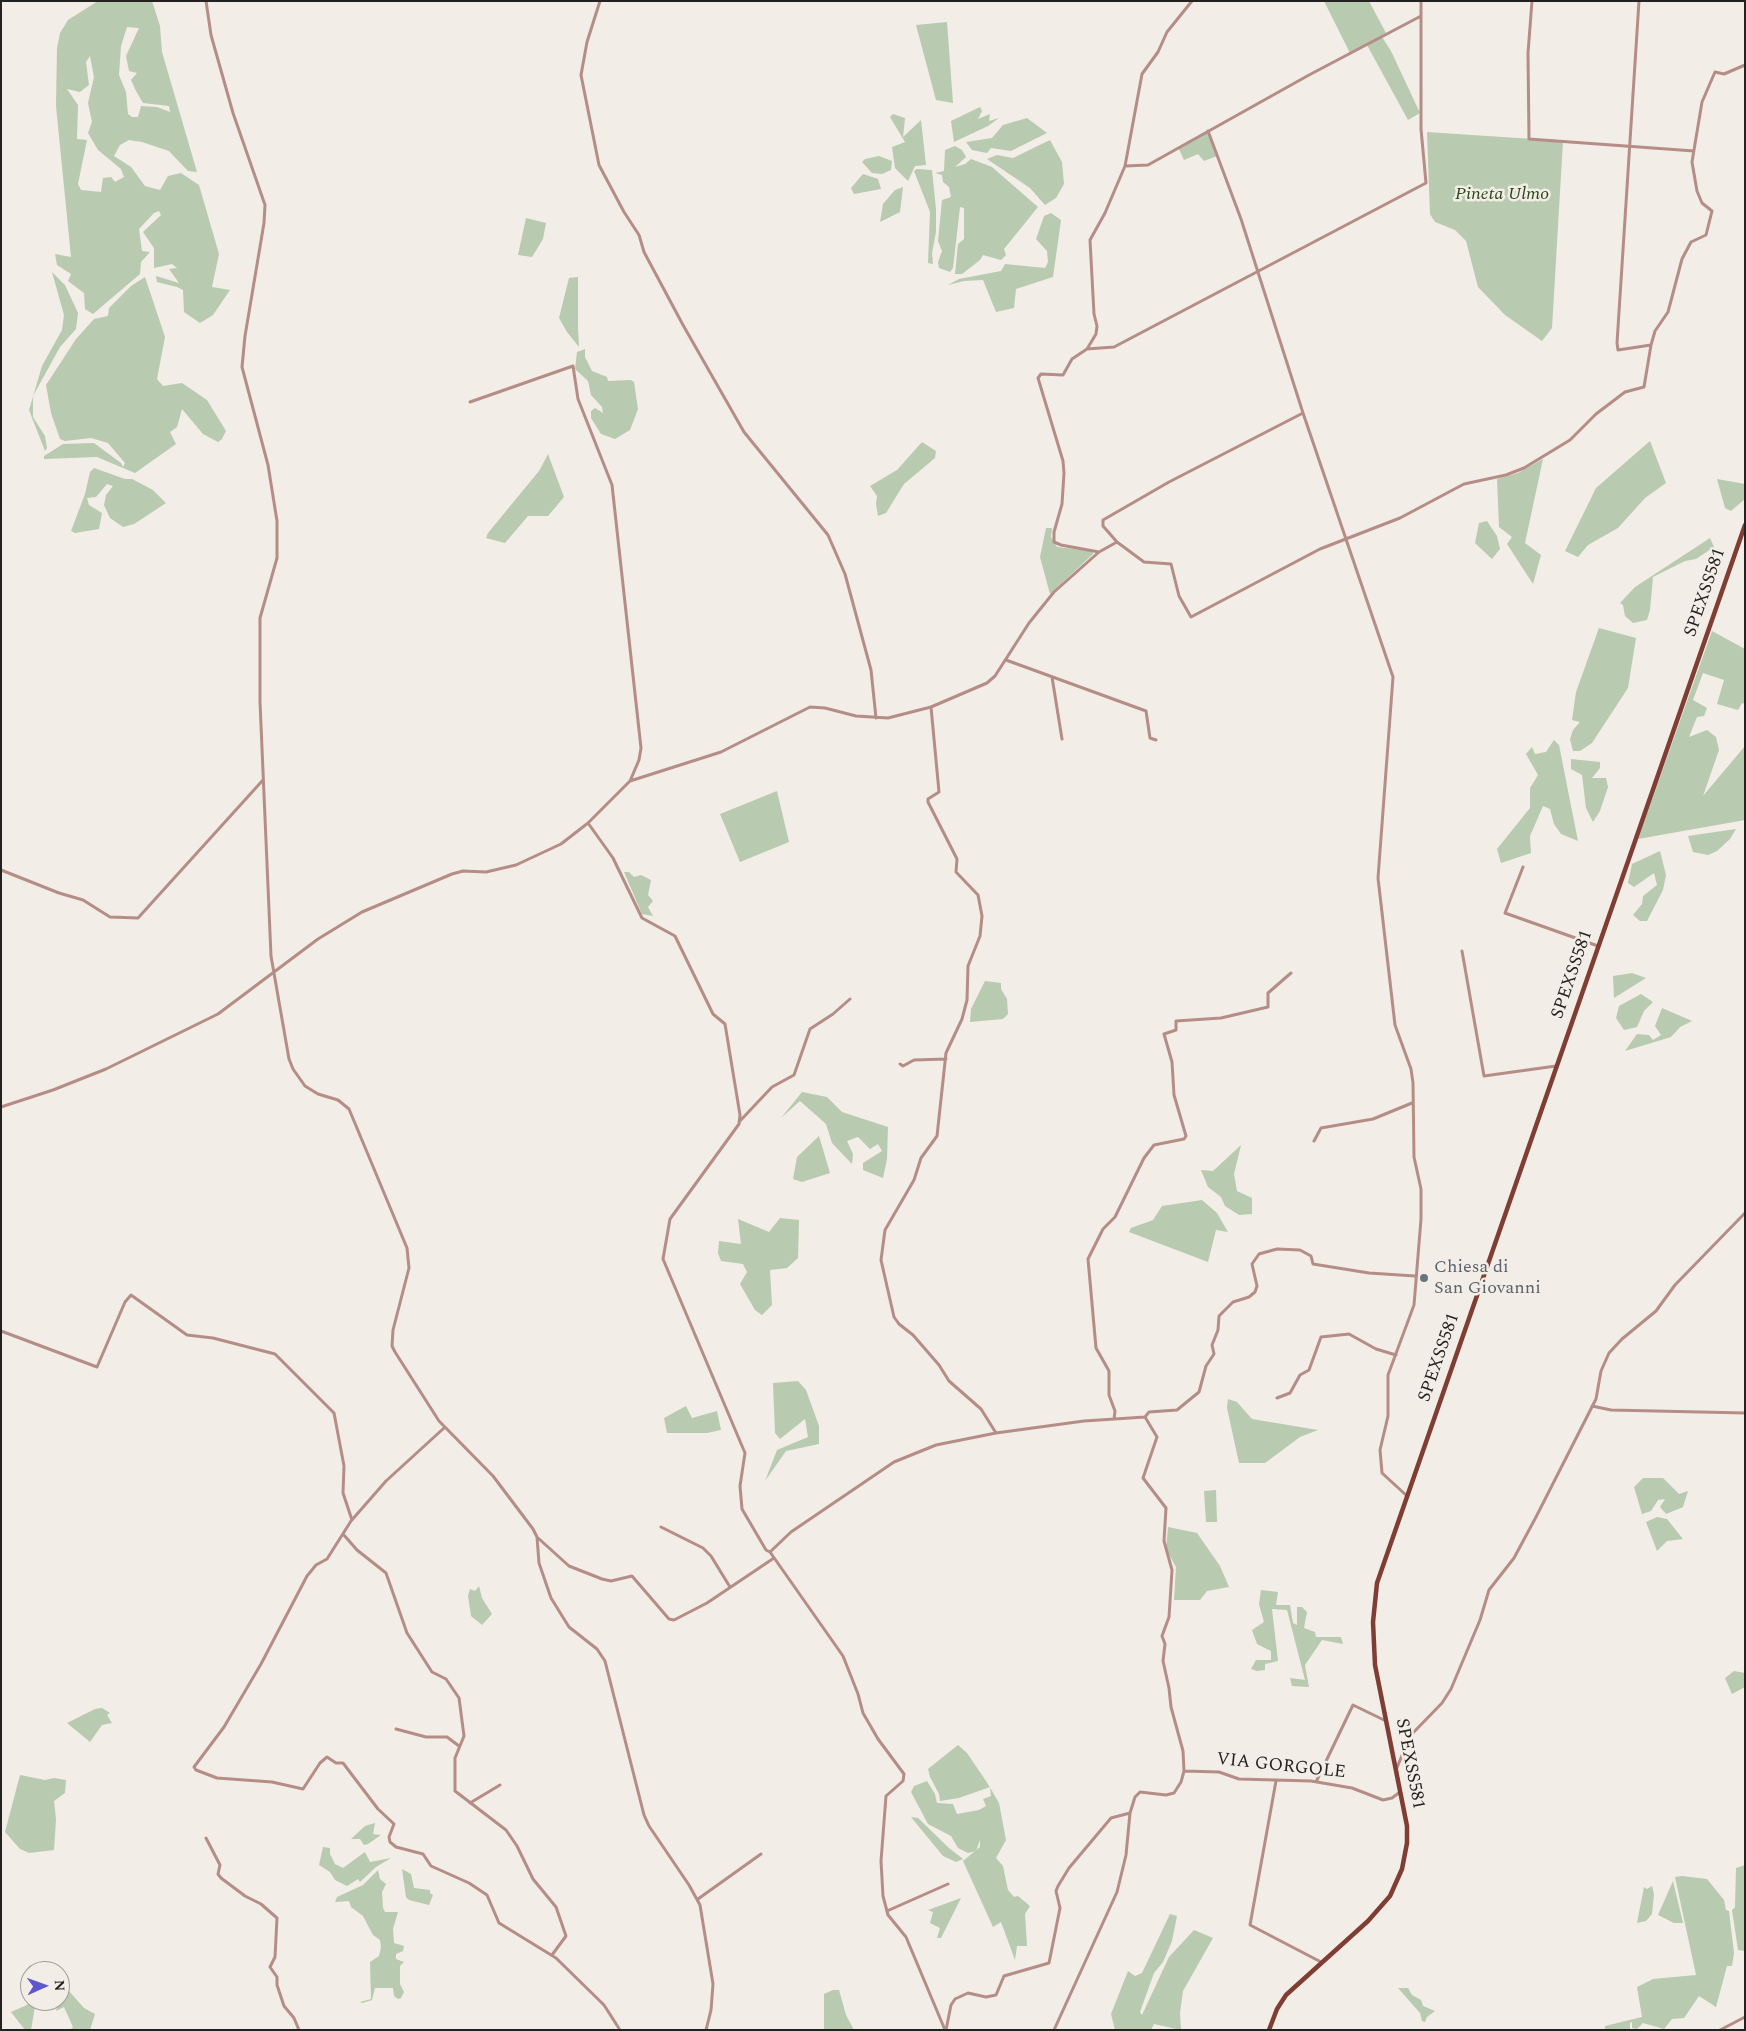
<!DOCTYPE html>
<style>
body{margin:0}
#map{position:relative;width:1746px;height:2031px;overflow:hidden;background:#f2ede6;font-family:Spectral,serif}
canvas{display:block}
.frame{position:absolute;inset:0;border:2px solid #242220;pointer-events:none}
.north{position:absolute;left:20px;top:1961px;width:50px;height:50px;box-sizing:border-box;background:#f2ede6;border:1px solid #a09c97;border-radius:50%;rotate:88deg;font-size:14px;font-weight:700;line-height:20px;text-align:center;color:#242220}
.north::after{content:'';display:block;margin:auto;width:18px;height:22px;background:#5d56ce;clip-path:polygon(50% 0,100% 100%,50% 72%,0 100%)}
</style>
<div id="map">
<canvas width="1746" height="2031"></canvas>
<div class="frame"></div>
<div class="north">N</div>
</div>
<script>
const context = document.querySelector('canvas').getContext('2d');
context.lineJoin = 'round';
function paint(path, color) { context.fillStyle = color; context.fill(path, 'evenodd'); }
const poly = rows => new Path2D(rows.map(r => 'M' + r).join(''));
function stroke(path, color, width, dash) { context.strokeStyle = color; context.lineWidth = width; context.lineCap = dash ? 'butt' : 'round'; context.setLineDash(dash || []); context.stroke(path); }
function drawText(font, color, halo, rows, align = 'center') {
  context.font = font + ' Spectral,serif'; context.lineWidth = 5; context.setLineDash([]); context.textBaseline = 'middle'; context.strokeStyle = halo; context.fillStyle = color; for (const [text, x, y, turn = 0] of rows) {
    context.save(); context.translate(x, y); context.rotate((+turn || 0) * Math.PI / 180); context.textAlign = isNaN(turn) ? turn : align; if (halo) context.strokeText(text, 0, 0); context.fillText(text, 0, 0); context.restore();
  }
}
const green = poly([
 [98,1,152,1,160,26,162,52,197,172,188,171,169,151,142,142,129,140,120,145,114,156,131,167,145,186,160,190,168,176,181,173,199,185,219,254,212,287,230,290,213,315,200,323,184,312,183,290,177,287,157,282,156,276,179,283,169,269,177,268,172,264,154,268,154,248,143,232,161,215,159,211,154,213,139,229,142,251,150,252,141,262,140,274,93,314,85,309,84,293,68,281,71,274,57,265,55,254,71,257,56,106,57,48,60,33,68,20],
 [127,27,139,28,126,56,129,71,137,73,131,80,136,91,143,103,169,106,170,112,157,107,141,106,138,117,132,117,128,114,126,92,119,75,121,46],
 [90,56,94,77,88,103,92,122,88,133,98,150,121,169,124,177,115,182,111,177,103,178,101,192,81,190,78,184,87,140,77,139,78,105,67,89,80,92,89,85,86,62],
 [1324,1,1369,1,1386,33,1350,53],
 [947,22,953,103,936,100,916,25],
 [1382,37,1391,51,1420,113,1408,120,1367,45],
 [980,107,982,111,978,119,990,114,989,121,999,118,988,126,954,142,951,121],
 [893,114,905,118,903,137,921,120,926,165,915,166,908,181,895,168,892,147,905,142,890,117],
 [1027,118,1047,133,1011,151,991,148,987,153,972,150,966,142,992,138,1003,125],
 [1208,131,1217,156,1204,161,1198,154,1184,160,1178,147],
 [1427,132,1563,141,1552,328,1542,341,1505,315,1478,287,1466,241,1455,230,1435,222,1430,214],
 [1050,140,1062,162,1064,184,1056,198,1045,205,1030,188,987,159,997,155,1013,158],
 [955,146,962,150,966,157,955,167,965,164,971,159,992,167,1038,207,1004,249,1006,255,1001,260,983,255,980,260,962,274,955,274,958,244,964,239,964,208,960,207,953,268,950,272,939,268,938,262,942,251,938,241,942,200,951,197,949,187,943,182,942,175,935,173,944,171,945,150],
 [879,156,892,161,891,170,882,174,872,173,862,162,865,159],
 [917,169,932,170,936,209,936,232,932,253,933,264,928,263,930,212,914,171],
 [863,174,878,179,881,189,854,194,851,188],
 [903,187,900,212,880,222,883,204,895,190],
 [1051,213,1061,220,1053,277,1016,289,1014,308,996,312,983,280,964,281,948,285,959,279,1001,271,1005,264,1045,268,1048,262,1047,251,1036,239,1044,216],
 [526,218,546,223,543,239,532,257,518,255],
 [52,272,65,285,78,313,76,329,60,347,33,396,33,417,45,436,47,448,45,451,29,410,42,366,62,330,64,315],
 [145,277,165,337,157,379,163,386,182,383,207,400,226,431,222,439,218,442,203,434,182,409,177,427,170,432,176,444,135,473,97,457,44,459,44,456,63,444,94,443,121,463,123,467,125,463,108,443,91,438,65,441,60,439,51,413,46,385,76,339,94,319,108,316,109,308,131,286],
 [578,277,578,328,579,347,567,332,559,318,569,278],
 [585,349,585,357,592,371,607,377,608,381,631,380,634,382,638,409,630,430,615,439,601,434,591,418,591,411,595,408,603,413,602,407,591,395,588,381,575,369,577,352],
 [1650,441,1666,483,1645,498,1618,528,1588,545,1578,557,1565,551,1596,488],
 [922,442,936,451,935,458,904,484,886,513,878,516,876,504,877,496,870,486,897,470],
 [548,454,564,497,548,516,528,516,505,543,486,538,488,533,539,471],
 [1543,459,1525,543,1541,555,1533,584,1507,544,1512,537,1499,527,1497,479,1518,473],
 [94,468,125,479,132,479,153,490,166,503,134,524,123,527,110,518,104,505,106,495,113,486,107,484,96,497,87,498,89,505,102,513,99,529,75,533,71,531,85,494,90,472],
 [1717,479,1745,484,1745,499,1731,511,1725,508],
 [1487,521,1497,536,1500,549,1492,559,1475,543,1479,523],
 [1046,528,1052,528,1051,537,1057,547,1093,551,1093,554,1050,594,1040,557],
 [1710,538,1714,547,1696,559,1685,561,1653,577,1650,610,1647,620,1633,623,1625,616,1623,605,1620,603,1635,587],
 [1599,628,1636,638,1628,688,1592,743,1580,751,1573,751,1570,739,1573,730,1580,722,1572,720,1576,692],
 [1712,631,1745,649,1745,704,1742,703,1738,710,1717,704,1724,680,1703,673,1693,700,1707,708,1704,716,1697,717,1689,737,1707,730,1716,737,1719,750,1703,796,1745,746,1745,820,1638,839],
 [1554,740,1559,745,1578,841,1561,834,1554,824,1550,809,1543,806,1530,836,1531,853,1501,863,1497,849,1530,808,1530,788,1538,775,1526,754,1532,747,1535,754,1546,752],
 [1571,759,1600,762,1600,768,1592,778,1606,778,1608,787,1600,811,1593,822,1586,808,1582,775,1571,769],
 [777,791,789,842,740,862,720,814],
 [1736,829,1730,839,1717,851,1708,855,1693,852,1688,836],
 [1660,851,1666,875,1663,890,1647,921,1640,921,1633,915,1642,904,1643,896,1657,885,1654,873,1634,887,1628,883,1632,864],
 [624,872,629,872,634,877,641,875,651,880,648,895,653,901,648,907,653,916,642,914],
 [1632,973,1646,978,1614,998,1613,976],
 [985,981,1001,983,1001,989,1007,999,1008,1014,1003,1019,970,1022,971,1009],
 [1641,994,1653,1002,1644,1011,1637,1027,1624,1030,1616,1018,1619,1006],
 [1662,1008,1692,1021,1680,1027,1671,1037,1625,1051,1637,1034,1649,1035,1653,1040,1661,1035,1655,1026],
 [802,1092,827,1097,842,1112,888,1127,887,1159,883,1178,863,1170,863,1163,882,1151,878,1144,870,1149,858,1137,847,1141,853,1154,852,1164,832,1143,826,1124,800,1101,781,1118],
 [819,1136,830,1173,802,1182,793,1179,797,1157],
 [1241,1145,1234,1174,1237,1191,1252,1198,1252,1214,1239,1215,1225,1206,1221,1197,1208,1187,1201,1170,1213,1171],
 [1202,1200,1217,1213,1228,1232,1216,1230,1208,1262,1129,1232,1131,1228,1153,1220,1162,1206],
 [780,1218,799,1220,798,1258,787,1268,770,1270,772,1305,762,1315,755,1310,740,1284,747,1272,743,1264,721,1261,718,1253,719,1241,741,1244,738,1219,769,1232],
 [798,1381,806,1390,819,1426,819,1444,786,1451,765,1481,777,1450,808,1437,805,1419,780,1439,775,1433,773,1383],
 [1228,1399,1237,1402,1252,1419,1318,1430,1300,1437,1265,1463,1239,1463,1227,1408],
 [686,1406,692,1418,717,1411,721,1430,707,1433,667,1433,664,1418],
 [1643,1478,1663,1478,1679,1494,1688,1491,1683,1507,1666,1514,1660,1507,1665,1499,1658,1500,1651,1511,1642,1514,1634,1487],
 [1216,1490,1217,1522,1206,1522,1204,1491],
 [1657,1517,1667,1519,1683,1539,1667,1541,1657,1551,1646,1522],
 [1168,1527,1197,1533,1220,1566,1229,1587,1207,1591,1200,1600,1174,1600,1176,1567,1166,1549],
 [479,1586,482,1598,492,1614,482,1625,471,1616,468,1596,470,1589,475,1591],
 [1261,1590,1278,1592,1276,1605,1290,1605,1293,1623,1297,1625,1297,1607,1302,1607,1307,1612,1304,1628,1315,1632,1316,1637,1341,1637,1343,1644,1322,1640,1305,1665,1309,1687,1292,1686,1290,1678,1305,1680,1287,1610,1272,1609,1278,1661,1265,1664,1265,1670,1257,1671,1251,1669,1256,1660,1271,1660,1271,1651,1257,1644,1252,1630,1264,1622,1259,1604],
 [1734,1671,1745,1673,1745,1687,1732,1694,1725,1678],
 [102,1708,110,1713,107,1715,112,1723,102,1725,90,1742,67,1723,95,1709],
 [958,1745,967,1753,988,1784,999,1803,1006,1840,996,1858,1003,1866,1008,1890,1014,1897,1018,1896,1030,1906,1025,1914,1027,1946,1017,1946,1015,1960,1001,1922,993,1927,963,1861,980,1847,980,1840,976,1851,968,1853,958,1848,951,1836,928,1824,911,1792,914,1786,927,1781,935,1794,937,1803,953,1804,957,1814,979,1810,986,1806,983,1799,991,1796,990,1787,959,1798,940,1801,939,1794,930,1777,928,1769],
 [20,1775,45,1780,54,1778,66,1780,65,1793,54,1801,56,1819,54,1850,29,1853,20,1849,5,1832],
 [911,1817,918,1818,949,1848,963,1859,956,1862,943,1856],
 [375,1823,373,1834,381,1835,368,1844,364,1845,360,1839,351,1839,365,1826],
 [323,1847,330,1848,330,1854,335,1864,343,1868,365,1852,370,1862,391,1858,376,1867,360,1882,358,1879,347,1886,335,1880,330,1872,319,1865],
 [1745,1865,1745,1951,1738,1950,1732,1910,1735,1907,1736,1868],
 [402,1869,411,1874,414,1888,430,1890,430,1893,433,1895,429,1905,409,1900,406,1897],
 [378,1870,380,1879,386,1884,382,1892,383,1908,385,1912,398,1912,393,1929,394,1943,404,1946,403,1951,396,1954,396,1959,404,1962,400,1966,400,1984,404,1992,401,1998,398,1999,394,1996,393,1988,375,1988,372,2000,362,2003,360,2002,371,1999,370,1962,379,1956,381,1947,380,1940,373,1935,363,1916,351,1907,349,1901,335,1902,337,1897,363,1885],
 [1682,1876,1707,1879,1724,1900,1726,1910,1729,1911,1734,1953,1732,1966,1727,1966,1716,2007,1699,1996,1684,2018,1672,2019,1664,2029,1643,2023,1637,2029,1632,2028,1632,2022,1630,2023,1630,2030,1605,2030,1605,2026,1642,2017,1637,1987,1653,1979,1696,1975,1675,1877],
 [1673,1881,1683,1923,1674,1923,1658,1915],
 [1652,1886,1654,1894,1652,1914,1646,1921,1637,1923,1644,1887,1647,1889],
 [961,1898,941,1938,937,1938,940,1928,930,1923,933,1912,928,1910],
 [1170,1914,1177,1916,1172,1941,1163,1962,1154,1973,1140,2012,1142,2015,1169,1957,1194,1930,1213,1938,1183,1991,1180,2013,1181,2030,1154,2024,1151,2030,1115,2030,1111,2014,1128,1971,1135,1976,1142,1973],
 [1398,1988,1408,1988,1412,1995,1421,2000,1423,2006,1435,2011,1427,2017,1425,2022,1422,2021,1420,2013],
 [68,1990,84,2008,95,2014,90,2030,70,2030,73,2027,64,2007,56,2011,58,2001],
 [833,1990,839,1990,846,2015,854,2030,824,2030,824,1994],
 [36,2001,31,2030,25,2030,11,2012]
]);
const minor = poly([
 [206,1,211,35,233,113,265,205,264,223,245,336,242,367,268,465,277,521,277,558,260,618,260,702,271,956,289,1059,293,1069,305,1086,318,1094,338,1100,349,1109,407,1248,409,1268,393,1330,392,1346,395,1352,439,1421,493,1476,533,1529,537,1537,539,1563,551,1598,569,1627,597,1649,605,1661,644,1815,649,1826,689,1885,700,1905,713,1984,711,2010,706,2030],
 [600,1,587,42,581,75,599,165,624,212,639,235,644,252,683,325,744,432,828,535,845,574,871,670,876,718],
 [1532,1,1528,53,1529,139,1694,151],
 [1639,1,1617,343,1618,350,1651,345],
 [1208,131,1241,219,1303,413,1393,677,1378,878,1395,1025,1411,1069,1413,1083,1414,1157,1421,1189,1421,1219,1414,1305,1388,1375,1388,1416,1380,1450,1382,1473,1407,1496],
 [1125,166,1148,165,1309,75,1421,16],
 [1087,349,1114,347,1426,183,1421,129,1421,1],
 [470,402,573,366,578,399,612,485,641,748,639,760,630,781],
 [1117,542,1103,526,1103,520,1169,482,1303,413],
 [1099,552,1117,542,1144,562,1171,564,1179,596,1191,617,1320,549,1400,518,1464,484,1506,475,1524,468,1570,440,1596,414,1625,392,1644,387,1651,345,1655,331,1668,312,1682,259,1691,242,1706,235,1712,211,1702,203,1697,191,1692,162,1702,102,1715,72,1724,74,1745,65],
 [1006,660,1146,711,1150,738,1156,740],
 [1052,677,1062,739],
 [931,707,939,792,928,799,928,802,957,859,956,872,978,895,982,916,980,936,968,966,967,1000,962,1019,946,1053,937,1136,921,1158,914,1180,885,1230,881,1260,894,1317,899,1324,913,1335,939,1365,949,1381,981,1409,996,1433],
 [588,823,613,858,642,918,675,936,713,1014,725,1024,740,1115,739,1124,670,1219,663,1259,745,1453,740,1486,742,1509,766,1550,770,1552,843,1656,858,1694,863,1713,878,1739,904,1774,903,1781,886,1796,881,1861,883,1896,888,1915,906,1937,945,2030],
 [1523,867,1505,913,1598,946],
 [1,870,59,893,83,900,110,917,138,918,263,780],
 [1462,951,1484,1076,1556,1066],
 [900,1064,903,1066,914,1060,946,1059],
 [1,1107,53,1090,106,1069,218,1014,318,939,362,912,452,874,463,871,486,872,516,865,561,844,588,823,630,781,721,752,810,707,825,708,856,716,888,718,931,707,987,683,995,676,1029,623,1054,592,1099,552,1061,545,1054,542,1054,532,1062,504,1064,473,1063,461,1038,378,1041,374,1063,375,1072,359,1087,349,1096,334,1097,326,1094,314,1090,240,1105,213,1125,166,1142,74,1158,52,1167,32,1192,1],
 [739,1122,772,1087,794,1075,810,1029,833,1014,850,999],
 [1314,1141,1321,1128,1373,1119,1412,1103],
 [1,1331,97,1367,125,1302,131,1295,187,1335,213,1338,275,1354,334,1413,344,1466,343,1493,352,1520],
 [1277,1398,1290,1393,1300,1375,1309,1370,1321,1337,1349,1334,1376,1349,1396,1355],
 [1592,1406,1611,1410,1745,1413],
 [1114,1419,1115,1411,1109,1395,1109,1371,1096,1348,1088,1259,1103,1229,1115,1217,1144,1158,1154,1145,1184,1139,1186,1136,1174,1095,1172,1062,1164,1034,1176,1030,1176,1021,1221,1018,1268,1007,1268,993,1291,973],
 [444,1428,386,1481,351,1521,327,1559,316,1565,307,1576,261,1664,224,1727,194,1767,196,1770,217,1778,272,1782,303,1789,320,1763,327,1757,336,1763,343,1763,378,1809,394,1824,389,1837,390,1842,396,1847,423,1854,431,1866,469,1883,487,1895,499,1923,556,1958,604,2005,620,2030],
 [661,1527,703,1548,711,1556,730,1587],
 [343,1534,357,1550,386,1573,407,1633,432,1672,446,1679,459,1698,464,1736,455,1758,455,1791,506,1830,517,1846,533,1879,556,1907,566,1936,552,1955],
 [538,1538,569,1566,602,1579,611,1581,632,1576,669,1619,674,1620,707,1603,774,1558],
 [770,1552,791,1532,894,1462,936,1445,996,1433,1084,1421,1145,1417,1149,1412,1177,1410,1199,1392,1206,1366,1214,1354,1212,1345,1218,1330,1219,1316,1233,1302,1249,1297,1255,1292,1257,1286,1252,1264,1259,1254,1277,1249,1300,1250,1311,1256,1313,1264,1369,1273,1415,1276],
 [396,1729,426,1737,447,1737,459,1746],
 [1396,1770,1410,1736,1442,1703,1451,1689,1480,1620,1489,1590,1514,1558,1536,1517,1596,1399,1601,1371,1609,1353,1622,1339,1656,1311,1675,1285,1745,1213],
 [1184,1771,1219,1772,1239,1779,1311,1781,1352,1788,1383,1800,1392,1798,1400,1792],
 [1276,1781,1250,1925,1321,1962],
 [1316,1782,1353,1705,1386,1721],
 [470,1803,500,1785],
 [206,1838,220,1865,218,1874,221,1878,245,1896,261,1904,277,1918,275,1957,270,1967,277,1977,277,1985,284,2006,294,2018,299,2030],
 [698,1899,761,1854],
 [887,1911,948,1884],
 [946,2030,951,2005,955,1999,968,1993,986,1997,996,1995,1004,1976,1049,1963,1060,1908,1056,1891,1058,1886,1069,1868,1111,1818,1130,1813],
 [1054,2030,1117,1892,1126,1855,1130,1813,1135,1797,1140,1792,1166,1795,1174,1793,1181,1782,1184,1771,1183,1751,1171,1707,1169,1688,1163,1661,1165,1644,1162,1636,1169,1617,1172,1570,1164,1541,1166,1508,1143,1478,1157,1437,1145,1417],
 [1720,2030,1745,2017]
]);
const major = poly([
 [1269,2030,1277,2009,1286,1995,1368,1921,1390,1896,1402,1869,1407,1843,1407,1826,1375,1665,1373,1622,1377,1583,1745,525]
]);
const markers = [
 [1424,1278,5,"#6b7280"]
];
const parkNames = [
 ["Pineta Ulmo",1502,195]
];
const streetNames = [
 ["SPEXSS581",1706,593,-71],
 ["SPEXSS581",1573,975,-71],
 ["SPEXSS581",1440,1358,-71],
 ["SPEXSS581",1409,1764,79],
 ["VIA GORGOLE",1281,1767,6]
];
const worshipNames = [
 ["Chiesa di",1434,1268],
 ["San Giovanni",1434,1289]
];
paint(green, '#b8caaf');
stroke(minor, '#b58d87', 3);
stroke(major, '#7f3d34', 4.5);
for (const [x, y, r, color] of markers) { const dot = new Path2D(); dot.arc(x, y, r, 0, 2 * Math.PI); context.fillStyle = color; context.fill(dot); stroke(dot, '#f2ede6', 2); }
drawText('italic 18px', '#2a4618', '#f2ede6', parkNames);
drawText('18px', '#242220', '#f2ede6', streetNames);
drawText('18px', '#5b616d', '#f2ede6', worshipNames, 'left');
</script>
